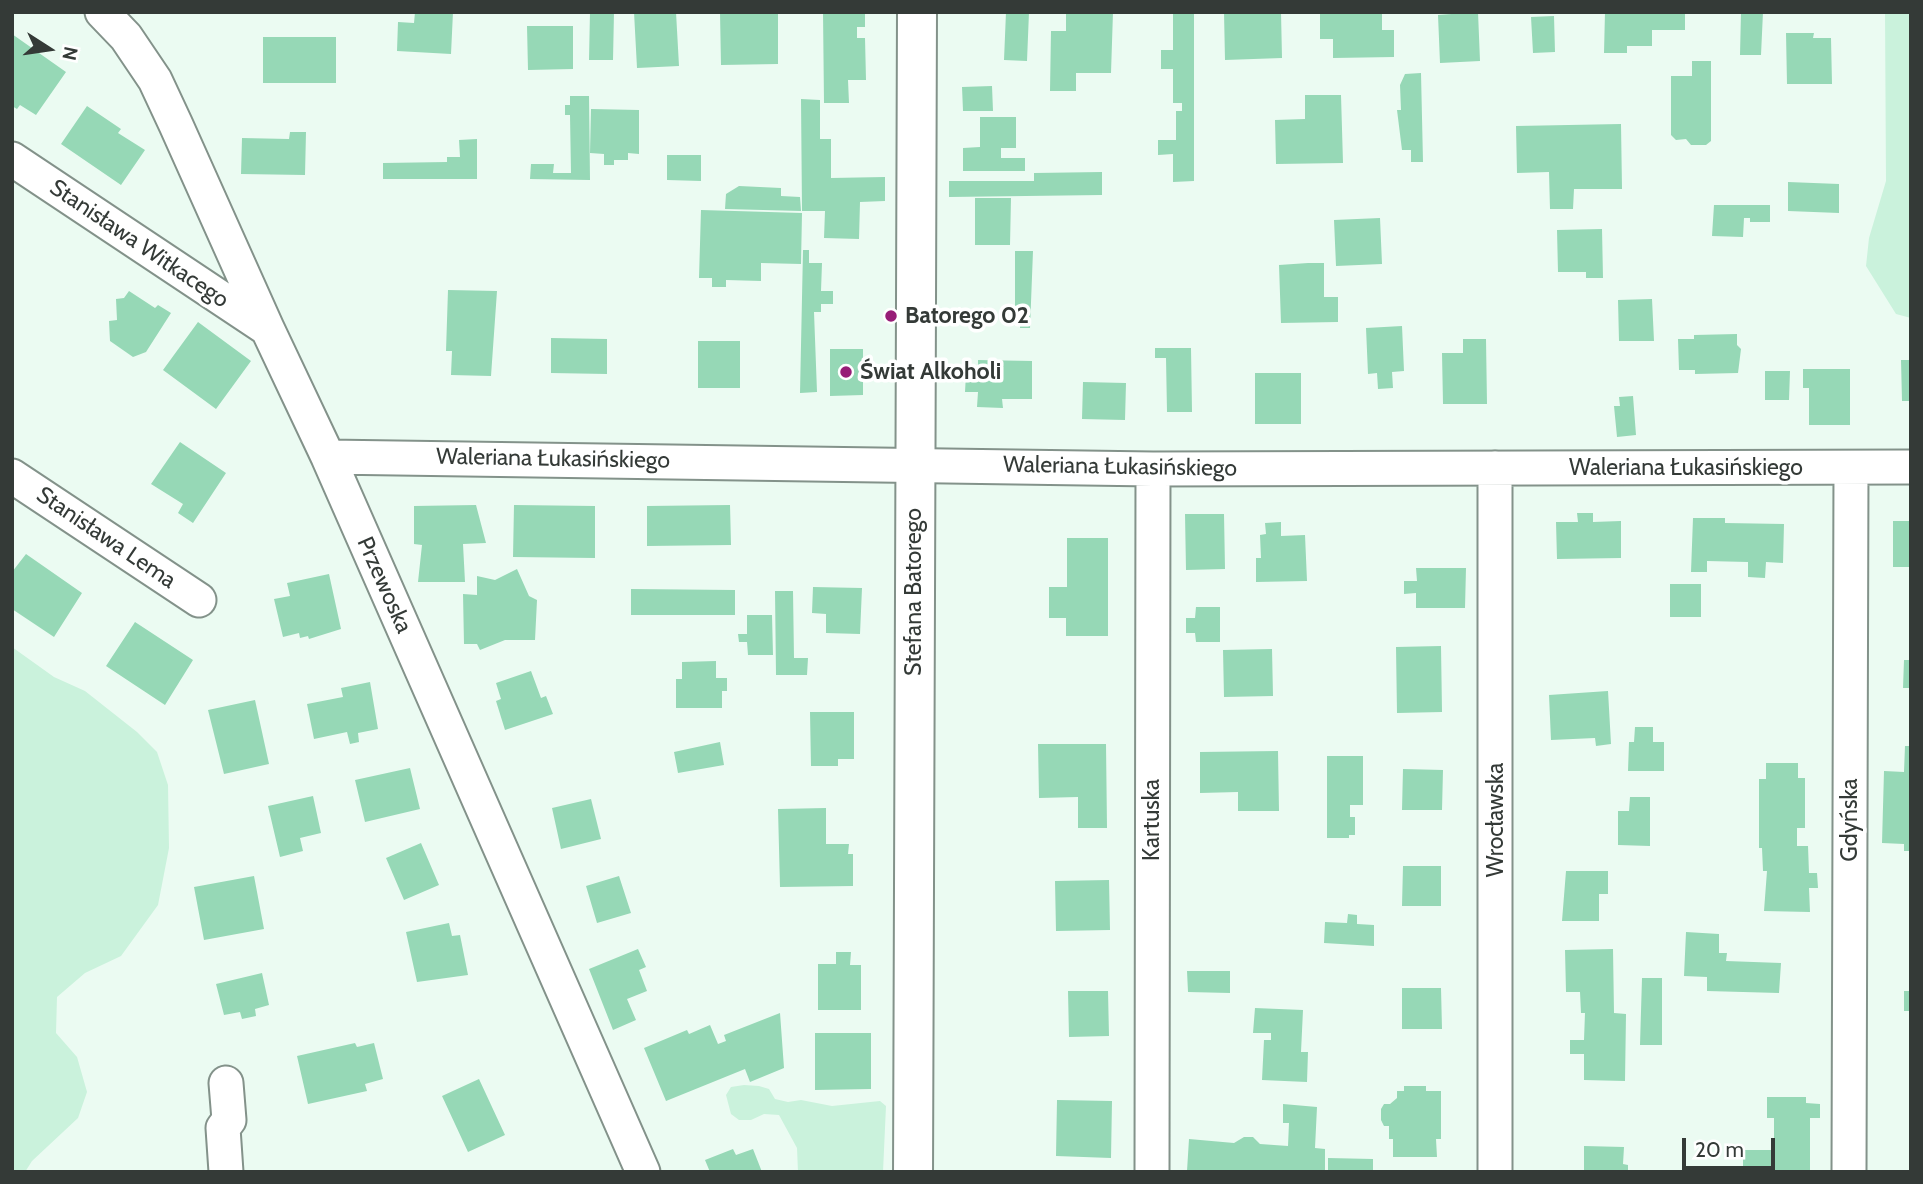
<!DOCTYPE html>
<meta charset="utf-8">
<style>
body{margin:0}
#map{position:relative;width:1923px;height:1184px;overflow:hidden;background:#ebfbf2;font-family:Cabin,sans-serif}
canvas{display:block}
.frame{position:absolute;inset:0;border:14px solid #343a37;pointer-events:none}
.north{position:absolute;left:14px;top:14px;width:70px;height:70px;-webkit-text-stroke:5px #fff;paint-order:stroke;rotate:102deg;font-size:19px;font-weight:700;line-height:28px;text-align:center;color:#343a37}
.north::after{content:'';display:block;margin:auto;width:24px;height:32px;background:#343a37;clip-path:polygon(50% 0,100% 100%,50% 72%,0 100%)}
.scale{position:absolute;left:1682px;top:1138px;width:93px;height:32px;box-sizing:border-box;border:4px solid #343a37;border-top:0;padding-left:9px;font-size:21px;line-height:24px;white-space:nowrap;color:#343a37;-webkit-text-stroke:5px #fff;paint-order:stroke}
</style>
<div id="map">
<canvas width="1923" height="1184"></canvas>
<div class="frame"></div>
<div class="north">N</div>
<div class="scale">20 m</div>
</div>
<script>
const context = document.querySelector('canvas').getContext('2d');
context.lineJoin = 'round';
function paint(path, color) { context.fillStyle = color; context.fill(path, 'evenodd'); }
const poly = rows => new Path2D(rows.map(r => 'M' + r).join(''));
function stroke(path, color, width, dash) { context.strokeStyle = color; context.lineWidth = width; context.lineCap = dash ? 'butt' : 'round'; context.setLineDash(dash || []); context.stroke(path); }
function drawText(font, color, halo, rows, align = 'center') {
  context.font = font + ' Cabin,sans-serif'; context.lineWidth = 7; context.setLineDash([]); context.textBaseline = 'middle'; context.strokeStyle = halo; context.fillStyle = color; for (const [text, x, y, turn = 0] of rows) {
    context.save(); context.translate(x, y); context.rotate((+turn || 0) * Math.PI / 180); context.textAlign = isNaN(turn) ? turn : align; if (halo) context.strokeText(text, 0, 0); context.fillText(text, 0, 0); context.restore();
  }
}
const green = poly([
 [1885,12,1911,12,1911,318,1896,314,1866,266,1869,238,1886,181],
 [12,647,54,677,85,691,137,732,157,752,168,785,169,848,158,905,121,956,85,973,57,997,56,1033,77,1057,87,1092,78,1118,32,1161,25,1172,12,1172],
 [744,1085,759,1086,769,1089,775,1099,788,1102,801,1100,832,1106,880,1101,886,1106,883,1172,798,1172,797,1148,779,1115,764,1114,751,1120,739,1120,731,1114,726,1095,731,1087]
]);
const building = poly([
 [415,12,453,12,451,54,397,51,398,22,414,23],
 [590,12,614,12,613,60,589,60],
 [634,12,676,12,679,66,637,68],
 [720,12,778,12,778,64,721,65],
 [823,12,865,12,865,27,857,27,857,38,865,38,866,80,848,80,849,103,824,103],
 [1006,12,1029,12,1027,61,1004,60],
 [1066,12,1113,12,1111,73,1076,73,1076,91,1050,91,1051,31,1066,31],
 [1173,12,1194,12,1194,181,1173,182,1173,154,1158,155,1158,140,1176,140,1176,111,1182,111,1182,103,1173,103,1173,69,1161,69,1161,50,1173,50],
 [1224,12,1281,12,1282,58,1225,60],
 [1320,12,1382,12,1382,30,1394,30,1394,57,1333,58,1333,39,1320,39],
 [1478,12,1480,61,1440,63,1438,15],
 [1605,12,1685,12,1685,30,1652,30,1652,46,1627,46,1627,53,1604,53],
 [1741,12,1763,12,1761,55,1740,55],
 [1554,16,1555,52,1533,53,1531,17],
 [527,26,573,26,573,69,528,70],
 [1786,33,1814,33,1813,38,1831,38,1832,84,1787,84],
 [12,34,66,72,36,115,20,105,17,109,12,106],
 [263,37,336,37,336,83,263,83],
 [1692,61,1711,61,1711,141,1706,145,1691,145,1686,139,1676,140,1671,135,1671,76,1692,76],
 [1421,73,1423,162,1411,162,1411,150,1402,150,1397,110,1401,110,1400,85,1405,74],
 [992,86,993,111,963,111,962,87],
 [1305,95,1341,95,1343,163,1276,164,1275,120,1305,119],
 [570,96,589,96,590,180,530,179,531,164,554,164,553,173,571,173,570,115,565,115,565,105,570,105],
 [801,99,820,100,820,139,831,139,831,178,885,177,885,201,860,202,859,239,824,238,825,211,802,211],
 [87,106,121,129,118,133,145,150,121,185,61,144],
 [591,109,639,110,639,154,628,153,628,160,614,160,614,165,604,165,604,154,590,153],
 [980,117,1016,117,1016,148,1001,148,1001,158,1025,158,1025,171,963,171,963,148,980,147],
 [1621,124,1622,189,1574,189,1573,209,1550,209,1549,172,1517,173,1516,126],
 [290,132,306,132,305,175,241,174,242,138,289,139],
 [477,139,477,179,383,179,383,163,447,162,447,157,460,157,459,140],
 [667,155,701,155,701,181,667,180],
 [1102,172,1102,195,949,197,949,181,1034,181,1034,173],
 [1788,182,1839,184,1839,213,1788,211],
 [739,186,781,188,781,196,800,197,801,211,725,209,726,194],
 [975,198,1011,198,1010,245,975,245],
 [1714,205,1770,205,1770,222,1750,222,1750,218,1744,218,1743,237,1712,236],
 [701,210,802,213,801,264,761,263,761,281,726,280,726,287,712,287,712,278,699,278],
 [1380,218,1382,264,1336,266,1334,220],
 [1602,229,1603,278,1586,278,1586,272,1558,272,1557,230],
 [803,250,809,250,809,263,822,263,821,291,833,291,833,304,821,304,821,312,814,312,817,392,800,393],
 [1015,251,1033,251,1030,328,1020,328,1020,318,1015,318],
 [1308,263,1324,263,1324,297,1338,297,1338,322,1281,323,1279,265],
 [448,290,497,291,491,376,451,375,452,351,446,351],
 [129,291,155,308,158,305,171,313,146,352,133,357,110,341,109,321,117,320,116,299,124,298],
 [1652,299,1654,341,1619,341,1618,300],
 [198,322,251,361,216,409,163,370],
 [1402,326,1404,371,1392,372,1393,388,1378,389,1377,373,1368,374,1366,328],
 [1737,334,1737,345,1741,349,1738,373,1695,374,1695,370,1679,370,1678,339,1694,339,1694,335],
 [551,338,607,339,607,374,551,373],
 [1463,339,1486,339,1487,404,1443,404,1442,353,1463,353],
 [698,341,740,341,740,388,698,388],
 [1155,348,1191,348,1192,412,1167,412,1166,358,1155,358],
 [830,349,863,349,863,395,830,396],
 [978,360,1032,361,1032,399,1002,399,1003,408,977,407,978,392,965,392,966,374,978,374],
 [1901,360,1911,360,1911,401,1902,401],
 [1803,369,1850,369,1850,425,1809,425,1809,388,1803,388],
 [1765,371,1790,371,1789,400,1765,400],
 [1255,373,1301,373,1301,424,1255,424],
 [1083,382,1126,383,1125,420,1082,419],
 [1633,396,1636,435,1617,437,1614,406,1620,406,1619,397],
 [180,442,226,473,193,523,178,513,183,504,151,484],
 [476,505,486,543,463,544,465,582,418,582,422,545,414,544,414,506],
 [514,505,595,506,595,558,513,557],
 [730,505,731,545,647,546,647,506],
 [1577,513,1593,513,1593,522,1621,521,1621,558,1557,559,1556,522,1578,522],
 [1185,514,1224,514,1225,569,1186,570],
 [1693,518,1725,518,1725,523,1784,524,1783,563,1766,562,1765,578,1748,577,1748,562,1707,561,1707,572,1691,572],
 [1893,521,1911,521,1911,567,1893,567],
 [1281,522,1281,536,1305,535,1307,581,1256,582,1256,558,1261,558,1260,535,1266,534,1265,523],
 [1067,538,1108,538,1108,636,1066,636,1066,618,1049,618,1049,587,1067,587],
 [26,554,82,593,54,637,12,609,12,572],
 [1416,568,1466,568,1465,608,1416,608,1416,593,1404,594,1404,581,1417,581],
 [517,569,529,596,537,600,535,640,505,640,480,650,477,644,464,644,463,594,477,595,477,576,495,580],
 [329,574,341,629,309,639,308,636,300,638,299,633,283,637,274,599,290,596,287,583],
 [1670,584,1701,584,1701,617,1670,617],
 [813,587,862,588,860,634,826,633,826,614,812,613],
 [631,589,735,590,735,615,631,615],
 [775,591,793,591,794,658,808,658,807,675,776,675],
 [1196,607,1220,607,1220,642,1196,642,1195,633,1186,633,1186,618,1195,618],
 [747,615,772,615,773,655,748,655,747,642,739,642,738,634,747,634],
 [135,622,193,660,165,705,106,666],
 [1441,646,1442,712,1397,713,1396,647],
 [1272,649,1273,696,1224,697,1223,650],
 [1904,660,1911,660,1911,688,1903,688],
 [716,661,716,678,727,678,727,691,722,691,722,708,676,708,676,679,682,679,682,662],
 [531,671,541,698,546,696,553,714,505,730,496,701,501,699,496,683],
 [370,682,378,729,358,733,359,742,350,744,347,732,314,739,307,704,343,697,341,688],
 [1608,691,1611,744,1596,746,1595,738,1551,740,1549,695],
 [255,700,269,764,224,774,208,710],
 [810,712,854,712,854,759,838,759,838,766,811,766],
 [1635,727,1653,727,1653,742,1664,742,1664,771,1628,771,1629,742,1634,742],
 [720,742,724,765,678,773,674,752],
 [1038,744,1106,744,1107,828,1078,828,1078,797,1039,798],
 [1905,746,1911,746,1911,851,1904,851,1904,844,1882,843,1884,771,1904,772],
 [1278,751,1279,811,1238,811,1238,792,1200,793,1200,752],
 [1327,756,1363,756,1363,805,1350,805,1350,817,1355,817,1355,835,1349,835,1349,838,1327,838],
 [1766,763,1798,763,1798,778,1805,778,1805,828,1797,828,1797,846,1808,846,1809,873,1817,873,1818,888,1809,888,1810,912,1764,911,1767,871,1763,871,1762,848,1759,848,1759,779,1766,779],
 [410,768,420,809,365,822,355,780],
 [1403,769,1443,770,1442,810,1402,810],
 [313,796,321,833,300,838,303,851,280,857,268,806],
 [1630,797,1650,797,1650,846,1618,845,1618,811,1629,811],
 [591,799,601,839,561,849,552,808],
 [826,808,826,844,849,844,848,854,853,854,853,886,780,887,778,809],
 [421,843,439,885,404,900,386,858],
 [1403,866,1441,866,1441,906,1402,906],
 [1566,871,1608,871,1608,894,1599,894,1599,921,1562,921],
 [254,876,264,929,204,940,194,887],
 [619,876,631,913,597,923,586,886],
 [1109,880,1110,930,1056,931,1055,881],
 [1348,914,1357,915,1357,924,1374,925,1374,946,1324,943,1325,922,1347,923],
 [449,923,452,936,460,935,468,975,417,982,406,932],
 [1686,932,1719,934,1719,953,1727,953,1726,961,1781,963,1779,993,1707,991,1707,977,1684,976],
 [638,949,646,967,639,970,647,991,627,999,636,1020,613,1030,589,969],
 [1613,949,1614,1013,1626,1014,1625,1081,1584,1080,1584,1054,1570,1054,1570,1040,1584,1040,1585,1013,1581,1013,1580,992,1566,992,1565,950],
 [836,952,851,952,850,965,861,965,861,1010,818,1010,818,964,836,964],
 [1187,971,1230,971,1230,993,1188,992],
 [262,973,269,1005,255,1009,256,1016,242,1019,240,1012,224,1015,216,984],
 [1642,978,1662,978,1662,1045,1640,1045],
 [1402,988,1441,988,1442,1029,1402,1029],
 [1068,991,1108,991,1109,1036,1069,1037],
 [1904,991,1911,991,1911,1011,1904,1011],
 [1255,1008,1303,1010,1301,1052,1308,1052,1307,1082,1262,1080,1264,1040,1271,1040,1271,1033,1253,1033],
 [780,1013,784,1068,750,1082,745,1069,666,1101,644,1048,687,1030,689,1034,710,1025,718,1044,726,1041,724,1035],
 [815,1033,871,1033,871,1089,815,1090],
 [355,1043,357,1047,374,1043,383,1079,365,1084,367,1091,308,1104,297,1056],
 [479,1079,505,1135,468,1152,442,1096],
 [1404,1086,1426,1086,1426,1091,1441,1091,1441,1139,1436,1139,1437,1157,1393,1157,1393,1139,1389,1139,1389,1126,1384,1126,1381,1120,1381,1109,1384,1104,1390,1104,1397,1098,1397,1091,1404,1091],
 [1767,1097,1806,1097,1806,1103,1820,1104,1820,1118,1810,1118,1810,1172,1743,1172,1743,1150,1774,1150,1774,1118,1767,1118],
 [1057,1100,1112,1101,1111,1158,1056,1156],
 [1283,1104,1317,1107,1315,1148,1325,1149,1325,1172,1187,1171,1189,1139,1234,1143,1244,1137,1253,1137,1260,1144,1288,1146,1289,1123,1283,1123],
 [1584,1146,1624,1147,1623,1164,1628,1165,1628,1172,1584,1172],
 [733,1149,736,1155,753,1149,762,1172,710,1172,705,1160],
 [1328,1158,1373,1159,1373,1172,1328,1172]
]);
const minor = poly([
 [102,12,126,37,155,80,176,125,267,328,328,457,643,1172],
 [12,159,266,328],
 [328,457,1153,469,1911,467],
 [1495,468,1495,1172],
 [12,476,199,600],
 [226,1172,223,1128,229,1120,226,1083],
 [1152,1172,1153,469],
 [1849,1172,1851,468]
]);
const tertiary = poly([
 [913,1172,917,12]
]);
const markers = [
 [891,316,7,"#971d77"],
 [846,372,7,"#971d77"]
];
const streetNames = [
 ["Stanisława Witkacego",139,244,34],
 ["Waleriana Łukasińskiego",553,459,1],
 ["Waleriana Łukasińskiego",1120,467,1],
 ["Waleriana Łukasińskiego",1686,468],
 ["Stanisława Lema",106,538,34],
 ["Przewoska",384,585,66],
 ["Stefana Batorego",914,592,-90],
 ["Kartuska",1152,820,-90],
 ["Wrocławska",1496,820,-90],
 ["Gdyńska",1850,820,-90]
];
const poiNames = [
 ["Batorego 02",905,316],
 ["Świat Alkoholi",860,372]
];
paint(green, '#caf2dc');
paint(building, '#96d8b6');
stroke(minor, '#83928a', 37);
stroke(tertiary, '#83928a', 42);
stroke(minor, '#fff', 33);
stroke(tertiary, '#fff', 38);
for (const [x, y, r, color] of markers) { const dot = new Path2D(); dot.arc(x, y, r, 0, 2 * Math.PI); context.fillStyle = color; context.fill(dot); stroke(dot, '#fff', 2.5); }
drawText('23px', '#343a37', '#fff', streetNames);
drawText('bold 23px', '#343a37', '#fff', poiNames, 'left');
</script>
